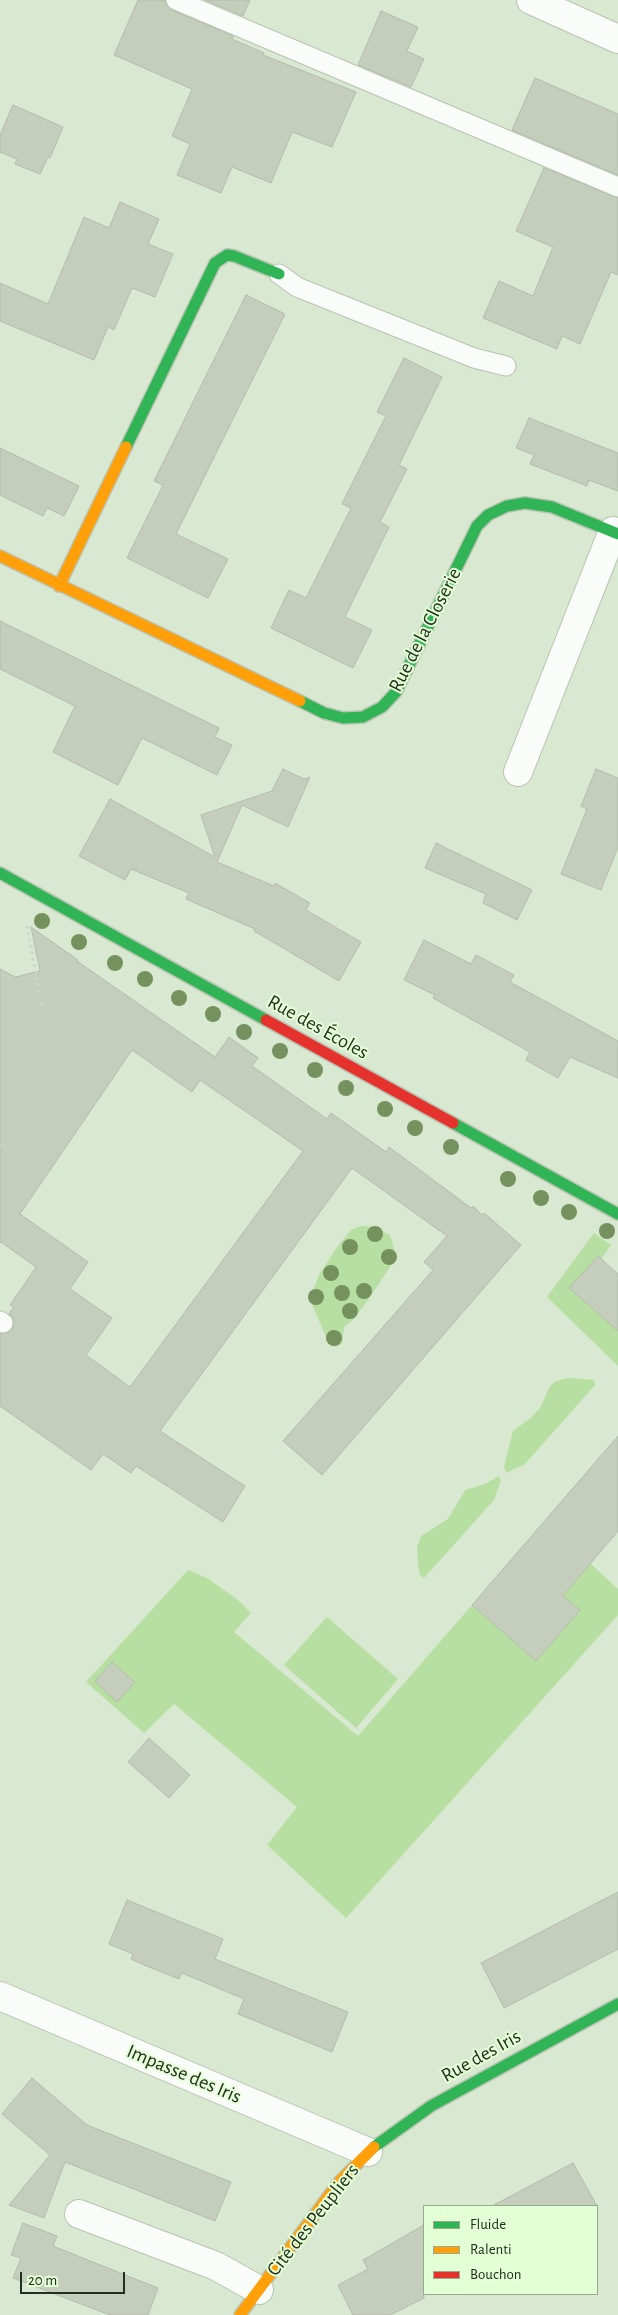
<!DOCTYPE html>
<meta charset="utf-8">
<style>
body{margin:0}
#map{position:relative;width:618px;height:2315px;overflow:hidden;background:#d9e8d1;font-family:"Alegreya Sans",sans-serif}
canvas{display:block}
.legend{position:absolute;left:423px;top:2205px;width:175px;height:90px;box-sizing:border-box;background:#e3ffd5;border:1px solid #97ac8d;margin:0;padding:6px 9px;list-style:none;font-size:15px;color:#252f20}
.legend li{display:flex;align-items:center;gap:10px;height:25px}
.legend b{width:25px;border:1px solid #97ac8d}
.scale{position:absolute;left:20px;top:2272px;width:105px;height:22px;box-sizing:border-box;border:2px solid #252f20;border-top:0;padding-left:6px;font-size:15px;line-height:18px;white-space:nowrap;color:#252f20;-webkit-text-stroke:4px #e3ffd5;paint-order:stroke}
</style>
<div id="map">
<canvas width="618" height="2315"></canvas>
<ul class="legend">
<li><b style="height:6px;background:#30b455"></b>Fluide</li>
<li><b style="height:6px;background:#ff9f0a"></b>Ralenti</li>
<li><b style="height:6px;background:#e5322d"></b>Bouchon</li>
</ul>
<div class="scale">20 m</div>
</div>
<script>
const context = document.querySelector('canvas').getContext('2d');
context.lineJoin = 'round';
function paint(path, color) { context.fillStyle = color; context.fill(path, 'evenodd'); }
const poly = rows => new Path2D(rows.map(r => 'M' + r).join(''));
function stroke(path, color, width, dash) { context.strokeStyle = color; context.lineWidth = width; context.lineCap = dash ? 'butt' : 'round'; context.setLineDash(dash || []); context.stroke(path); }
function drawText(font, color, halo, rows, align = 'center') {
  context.font = font + ' "Alegreya Sans",sans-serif'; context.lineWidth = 4; context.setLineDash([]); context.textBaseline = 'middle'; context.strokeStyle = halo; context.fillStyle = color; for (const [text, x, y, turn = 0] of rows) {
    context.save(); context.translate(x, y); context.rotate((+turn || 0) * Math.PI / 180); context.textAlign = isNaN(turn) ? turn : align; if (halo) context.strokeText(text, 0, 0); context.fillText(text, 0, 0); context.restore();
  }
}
const green = poly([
 [361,1226,374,1227,390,1235,395,1252,390,1267,368,1300,354,1319,344,1327,342,1344,335,1347,328,1342,312,1304,312,1293,319,1275,337,1247,351,1230],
 [594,1233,611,1245,601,1259,597,1257,575,1282,618,1331,618,1366,547,1297],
 [569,1378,594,1380,595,1385,525,1464,506,1473,504,1467,513,1431,532,1417,540,1408,550,1386,556,1381],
 [499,1476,501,1480,494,1500,424,1578,420,1575,418,1565,417,1547,421,1536,448,1519,465,1490,485,1484],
 [590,1563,618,1589,618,1615,346,1918,267,1845,297,1807,174,1704,144,1733,86,1682,188,1570,207,1578,238,1600,251,1613,234,1632,358,1736,472,1605,536,1660,579,1610,563,1596],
 [327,1617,398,1679,356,1728,284,1665]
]);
const building = poly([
 [138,0,165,0,167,6,172,10,233,36,232,39,264,53,263,55,356,92,332,147,292,132,271,183,232,167,221,193,177,175,190,144,172,136,192,89,114,55,138,0],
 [205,0,250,0,243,16,205,0],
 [381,11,418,27,407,51,424,59,411,87,358,65,381,11],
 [535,78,618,114,618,175,512,130,535,78],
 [13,105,63,127,50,158,48,157,40,174,15,164,17,159,0,152,0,135,13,105],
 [544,168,618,198,618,275,611,272,580,344,562,336,557,349,483,318,499,281,533,296,553,247,516,231,544,168],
 [120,202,159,219,148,244,173,254,155,297,132,288,114,330,108,327,94,360,0,321,0,283,48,304,84,217,109,228,120,202],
 [246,295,285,314,176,534,228,559,208,598,127,558,163,485,154,481,246,295],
 [404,358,442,377,399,465,407,469,380,522,389,527,345,617,372,630,353,668,271,628,289,590,306,598,351,508,342,504,386,416,377,412,404,358],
 [529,418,618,453,618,491,589,480,587,486,530,464,534,455,516,448,529,418],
 [0,448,79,486,64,516,47,508,43,516,0,495,0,448],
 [0,621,219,728,215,737,232,745,217,775,142,738,118,785,53,752,75,706,0,669,0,621],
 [283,769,304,779,310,777,288,827,242,805,217,862,274,886,275,883,310,903,306,910,361,942,339,981,254,931,255,929,186,899,189,893,131,869,125,880,79,856,110,799,215,857,201,815,272,791,283,769],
 [596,769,618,778,618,847,601,890,561,874,587,809,581,806,596,769],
 [436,843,532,890,517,920,483,903,486,894,425,868,436,843],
 [31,927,78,960,77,961,215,1057,229,1037,258,1058,252,1066,327,1119,331,1113,386,1152,389,1147,471,1208,473,1206,482,1215,484,1213,521,1245,322,1475,283,1441,433,1270,424,1262,447,1236,352,1168,160,1431,245,1486,223,1522,136,1466,131,1473,103,1454,91,1470,0,1406,0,1334,8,1333,13,1329,13,1318,9,1314,14,1307,10,1305,36,1267,1,1242,0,1243,0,969,15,977,40,971,31,927],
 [132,1050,192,1092,200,1080,303,1151,130,1387,86,1355,112,1318,70,1289,88,1262,20,1214,132,1050],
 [424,940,471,964,476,955,514,975,510,982,618,1041,618,1078,570,1057,558,1078,526,1060,530,1052,433,998,435,995,404,980,424,940],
 [598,1256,618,1274,618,1331,569,1288,598,1256],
 [618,1436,618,1531,563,1596,580,1610,536,1661,472,1605,618,1436],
 [112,1662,135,1682,117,1702,95,1681,112,1662],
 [149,1738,190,1775,169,1798,128,1762,149,1738],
 [618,1892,618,1949,504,2008,481,1963,618,1892],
 [127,1900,223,1939,215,1959,348,2012,332,2052,238,2014,244,1999,182,1973,179,1979,144,1965,131,1959,133,1954,109,1944,127,1900],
 [32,2078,87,2125,231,2182,215,2221,65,2162,44,2218,9,2205,50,2155,2,2114,32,2078],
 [573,2163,597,2206,492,2206,573,2163],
 [23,2223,57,2236,53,2246,158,2288,148,2315,110,2315,13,2278,21,2258,11,2255,23,2223],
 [424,2225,424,2298,390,2315,353,2315,338,2285,368,2269,363,2260,424,2225]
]);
const path = poly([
 [27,926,42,1008],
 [0,1145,1,1144]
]);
const lane = poly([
 [176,0,618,187],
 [279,274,297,287,474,358,506,366],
 [0,1321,3,1323]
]);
const street = poly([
 [531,0,618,39],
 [518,772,613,531],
 [0,1996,368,2152],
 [79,2214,216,2266,259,2290]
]);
const fast = poly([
 [126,447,215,263,227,255,234,256,279,274],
 [300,701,324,713,343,718,363,717,382,707,396,692,477,526,488,515,507,506,525,503,552,507,618,534],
 [0,873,266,1020],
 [453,1123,618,1214],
 [374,2147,431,2106,618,2004]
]);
const slow = poly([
 [0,556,300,701],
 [59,586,126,447],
 [240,2315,339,2182,374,2147]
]);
const jam = poly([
 [266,1020,453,1123]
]);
const trees = [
 [42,921],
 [79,942],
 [115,963],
 [145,979],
 [179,998],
 [213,1014],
 [244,1032],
 [280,1051],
 [315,1070],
 [346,1088],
 [385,1109],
 [415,1128],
 [451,1147],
 [508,1179],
 [541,1198],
 [569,1212],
 [607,1231],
 [375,1234],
 [350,1247],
 [389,1257],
 [331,1273],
 [364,1291],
 [342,1293],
 [316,1297],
 [350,1311],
 [334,1338]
];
const streetNames = [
 ["Rue de la Closerie",425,630,-63],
 ["Rue des Écoles",318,1027,29],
 ["Rue des Iris",481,2056,-29],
 ["Impasse des Iris",184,2074,23],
 ["Cité des Peupliers",313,2220,-52]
];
paint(green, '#b6dfa1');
paint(building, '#c5cebc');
stroke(building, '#b4bca9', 1);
stroke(lane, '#b9c4b3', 21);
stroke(street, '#b9c4b3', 30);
stroke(fast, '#b9c4b3', 14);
stroke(slow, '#b9c4b3', 14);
stroke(jam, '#b9c4b3', 14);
stroke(path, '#cfd4cd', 3, [2.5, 4]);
stroke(lane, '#f9fcf8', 19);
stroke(street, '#f9fcf8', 28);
stroke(fast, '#30b455', 11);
stroke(slow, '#ff9f0a', 11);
stroke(jam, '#e5322d', 11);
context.fillStyle = '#74915e';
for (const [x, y] of trees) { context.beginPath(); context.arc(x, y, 8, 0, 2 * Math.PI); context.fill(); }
drawText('20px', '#252f20', '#e3ffd5', streetNames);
</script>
